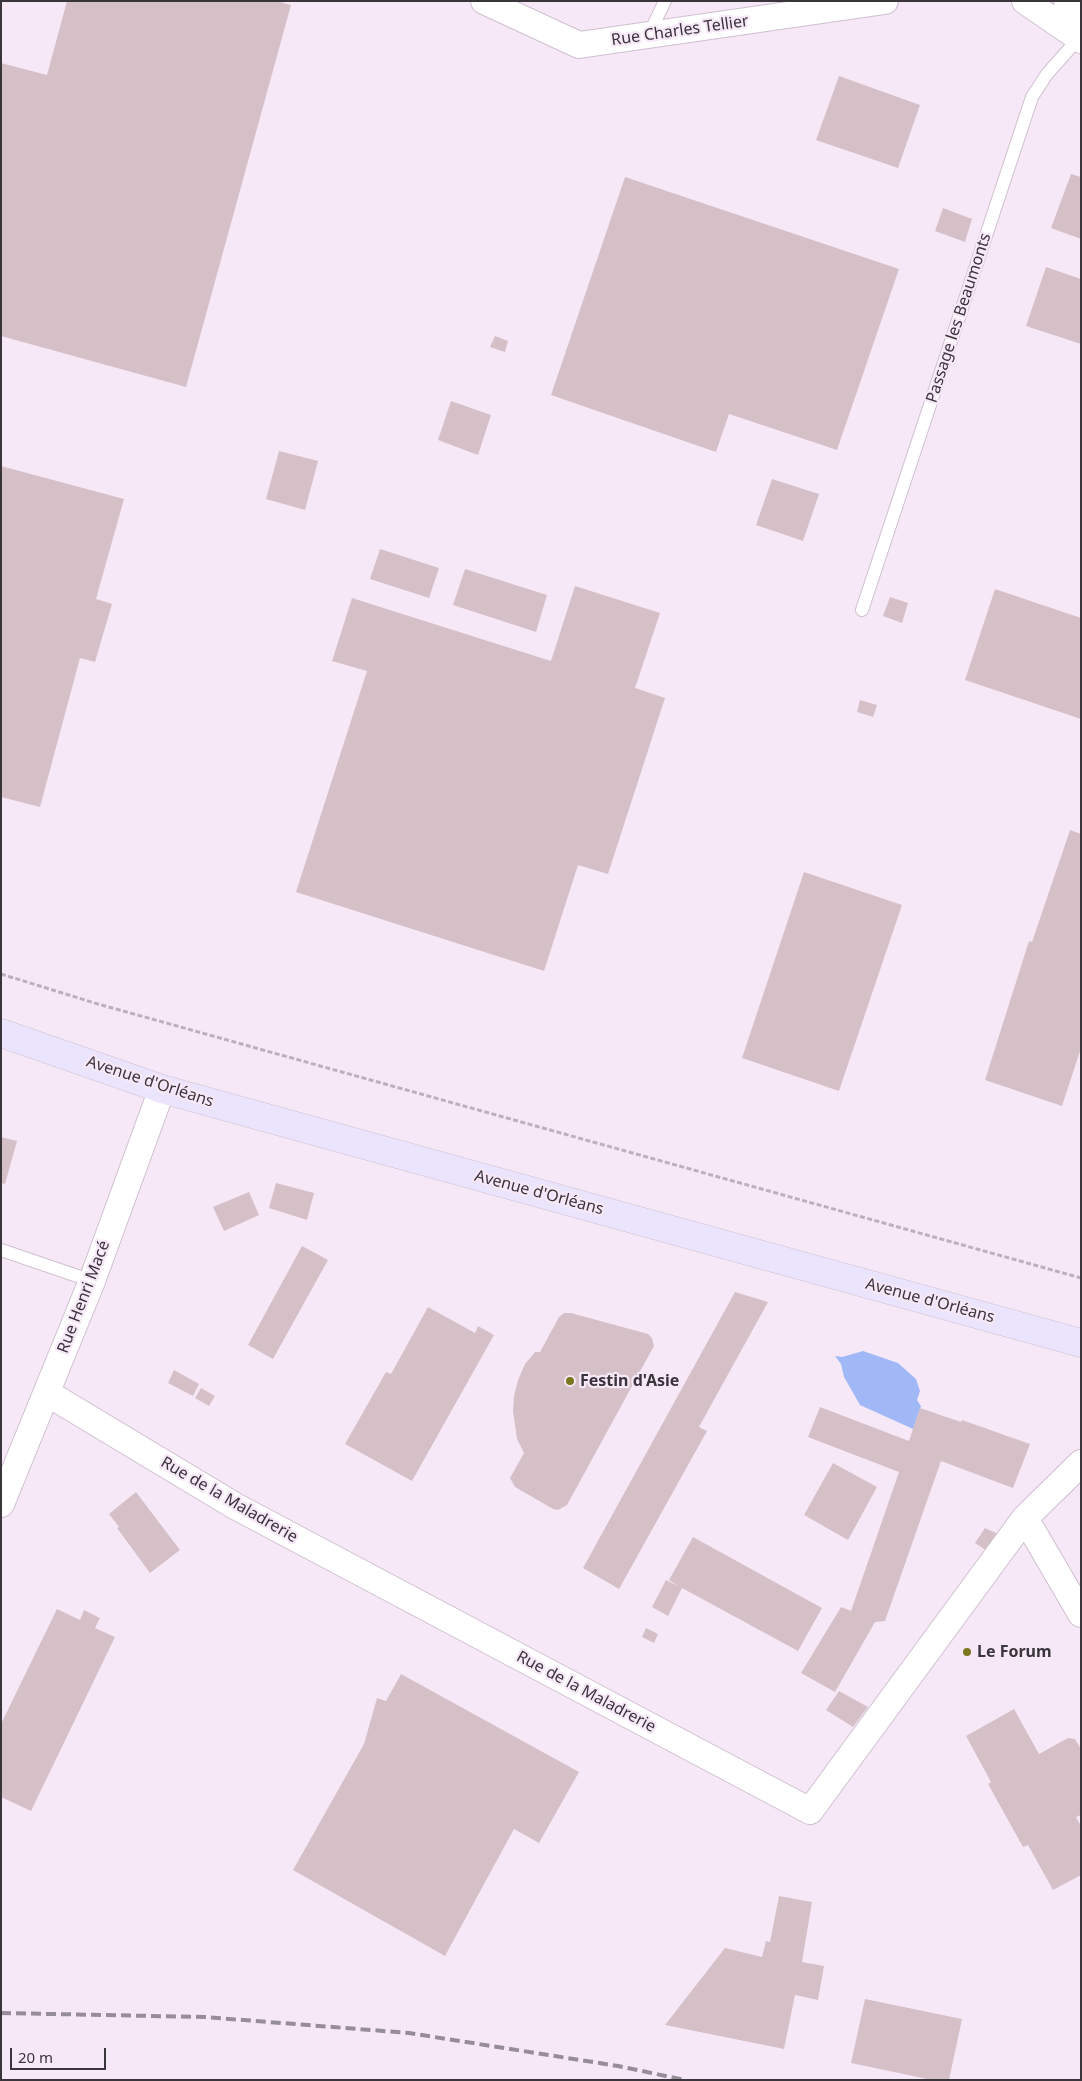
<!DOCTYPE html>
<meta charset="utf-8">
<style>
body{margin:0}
#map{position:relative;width:1082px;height:2081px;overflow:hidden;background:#f7e8f8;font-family:"Noto Sans",sans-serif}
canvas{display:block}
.frame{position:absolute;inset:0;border:2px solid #3a343b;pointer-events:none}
.scale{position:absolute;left:10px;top:2048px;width:96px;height:22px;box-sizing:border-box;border:2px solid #3a343b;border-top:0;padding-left:6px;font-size:15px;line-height:18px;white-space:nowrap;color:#3a343b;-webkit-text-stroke:4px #f7e8f8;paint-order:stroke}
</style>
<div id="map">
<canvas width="1082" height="2081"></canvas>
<div class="frame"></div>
<div class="scale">20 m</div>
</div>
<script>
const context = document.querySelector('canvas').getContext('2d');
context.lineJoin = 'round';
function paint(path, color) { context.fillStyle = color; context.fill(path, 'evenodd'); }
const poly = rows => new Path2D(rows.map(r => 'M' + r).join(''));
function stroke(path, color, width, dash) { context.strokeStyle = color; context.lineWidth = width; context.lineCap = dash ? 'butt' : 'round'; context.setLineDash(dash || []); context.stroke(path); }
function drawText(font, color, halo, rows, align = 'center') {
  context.font = font + ' "Noto Sans",sans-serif'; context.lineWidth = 4.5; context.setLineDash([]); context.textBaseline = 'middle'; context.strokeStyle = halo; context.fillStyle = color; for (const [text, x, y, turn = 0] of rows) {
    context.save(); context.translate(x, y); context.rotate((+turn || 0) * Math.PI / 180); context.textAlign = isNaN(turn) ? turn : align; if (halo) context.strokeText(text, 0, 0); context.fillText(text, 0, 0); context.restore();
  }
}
const water = poly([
 [863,1351,898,1363,916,1379,920,1391,917,1400,921,1406,913,1429,860,1405,844,1377,841,1364,835,1356,842,1357]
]);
const building = poly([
 [67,1,277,1,291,5,186,387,1,336,1,63,47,75],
 [839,76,920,105,898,168,816,140],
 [1071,174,1081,177,1081,239,1051,228],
 [625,177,899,269,837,450,729,414,716,452,551,395],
 [943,208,972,219,965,242,935,231],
 [1046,267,1081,279,1081,344,1026,326],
 [495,336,508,341,505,352,490,347],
 [451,401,491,415,478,455,438,440],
 [279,451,318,461,305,510,266,499],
 [1,466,124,499,96,599,112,604,95,662,80,658,40,807,1,797],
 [772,479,819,494,803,541,756,525],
 [380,549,439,568,429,598,370,579],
 [465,569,547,595,536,632,453,605],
 [575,586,660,613,635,688,665,698,608,874,578,865,544,971,296,892,367,671,332,661,352,598,551,661],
 [995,589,1081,618,1081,719,965,680],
 [890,597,908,603,902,623,883,616],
 [860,700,877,705,873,717,857,712],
 [1070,830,1081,834,1081,1048,1062,1106,985,1080,1029,941,1032,942],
 [804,872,902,905,839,1091,742,1058],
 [1,1137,17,1141,5,1184,1,1183],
 [276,1183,314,1193,307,1220,269,1208],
 [249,1192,259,1215,224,1231,213,1207],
 [302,1246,328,1260,273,1359,248,1345],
 [735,1292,768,1302,699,1427,707,1431,619,1589,583,1568],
 [428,1307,475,1333,478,1326,494,1335,412,1481,345,1444,386,1372,391,1374],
 [564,1313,571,1313,648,1334,652,1338,654,1346,567,1505,558,1510,553,1509,515,1487,510,1478,524,1453,517,1439,513,1411,514,1396,518,1380,525,1364,535,1352,540,1352,559,1317],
 [174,1370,199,1384,193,1396,168,1383],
 [201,1388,215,1396,209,1406,195,1398],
 [820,1407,909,1441,920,1408,961,1422,962,1420,1030,1444,1013,1488,941,1461,885,1621,875,1622,835,1692,801,1673,841,1607,851,1611,899,1472,808,1437],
 [833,1463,877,1487,848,1540,804,1515],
 [136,1492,180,1550,150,1573,117,1528,119,1527,109,1514],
 [985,1528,998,1534,987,1551,975,1543],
 [693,1537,822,1608,798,1651,682,1588,668,1616,652,1607,666,1580,678,1586,669,1580],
 [57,1609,80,1620,84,1610,100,1618,95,1628,115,1637,31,1811,1,1797,1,1724],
 [646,1628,658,1634,654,1643,642,1637],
 [401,1674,579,1772,539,1843,514,1829,445,1956,293,1870,364,1744,377,1698,386,1701],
 [839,1691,868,1707,853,1727,826,1710],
 [1014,1709,1039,1754,1068,1738,1075,1739,1081,1749,1081,1815,1076,1817,1081,1826,1081,1875,1053,1890,1028,1845,1023,1847,988,1784,991,1782,966,1736],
 [779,1896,812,1902,802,1962,824,1966,818,2000,795,1995,784,2049,665,2025,725,1948,762,1957,766,1941,770,1942],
 [865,1999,962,2019,949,2080,932,2080,851,2063]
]);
const path = poly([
 [1,974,98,1004,1081,1278]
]);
const lane = poly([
 [648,36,665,1],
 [862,610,1032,97,1047,74,1079,38],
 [1,1250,92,1281]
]);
const street = poly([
 [484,1,579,45,885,1],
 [1025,1,1079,38],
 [1067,1,1071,21,1081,40],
 [47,1393,235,1506,810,1811,1025,1518,1081,1463],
 [1,1504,92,1281,162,1089],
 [1025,1518,1081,1614]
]);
const secondary = poly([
 [1,1033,162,1089,1081,1343]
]);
const rail = poly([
 [1,2013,205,2017,409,2033,618,2066,685,2080]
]);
const markers = [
 [570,1381,5,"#7b771c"],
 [967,1652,5,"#7b771c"]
];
const streetNames = [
 ["Rue Charles Tellier",680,31,-8],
 ["Passage les Beaumonts",959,318,-72],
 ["Avenue d'Orléans",150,1082,18],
 ["Avenue d'Orléans",539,1193,15],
 ["Rue Henri Macé",84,1297,-69],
 ["Avenue d'Orléans",930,1301,15],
 ["Rue de la Maladrerie",229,1500,30],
 ["Rue de la Maladrerie",586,1692,28]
];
const poiNames = [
 ["Festin d'Asie",580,1381],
 ["Le Forum",977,1652]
];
paint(water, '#a0b9f6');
paint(building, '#d6c0c8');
stroke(lane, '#cec0cf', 14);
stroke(street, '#cec0cf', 28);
stroke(secondary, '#cec0cf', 29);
stroke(path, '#bdb0be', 3, [5, 2.5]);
stroke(lane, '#fff', 12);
stroke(street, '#fff', 26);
stroke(secondary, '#ebe4fd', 28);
stroke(rail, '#978d98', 4, [10, 5]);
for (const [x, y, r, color] of markers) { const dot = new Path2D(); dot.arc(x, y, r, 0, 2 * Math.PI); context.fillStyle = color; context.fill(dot); stroke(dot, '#f7e8f8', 2); }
drawText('16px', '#3a343b', '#f7e8f8', streetNames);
drawText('bold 16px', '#3a343b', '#f7e8f8', poiNames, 'left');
</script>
